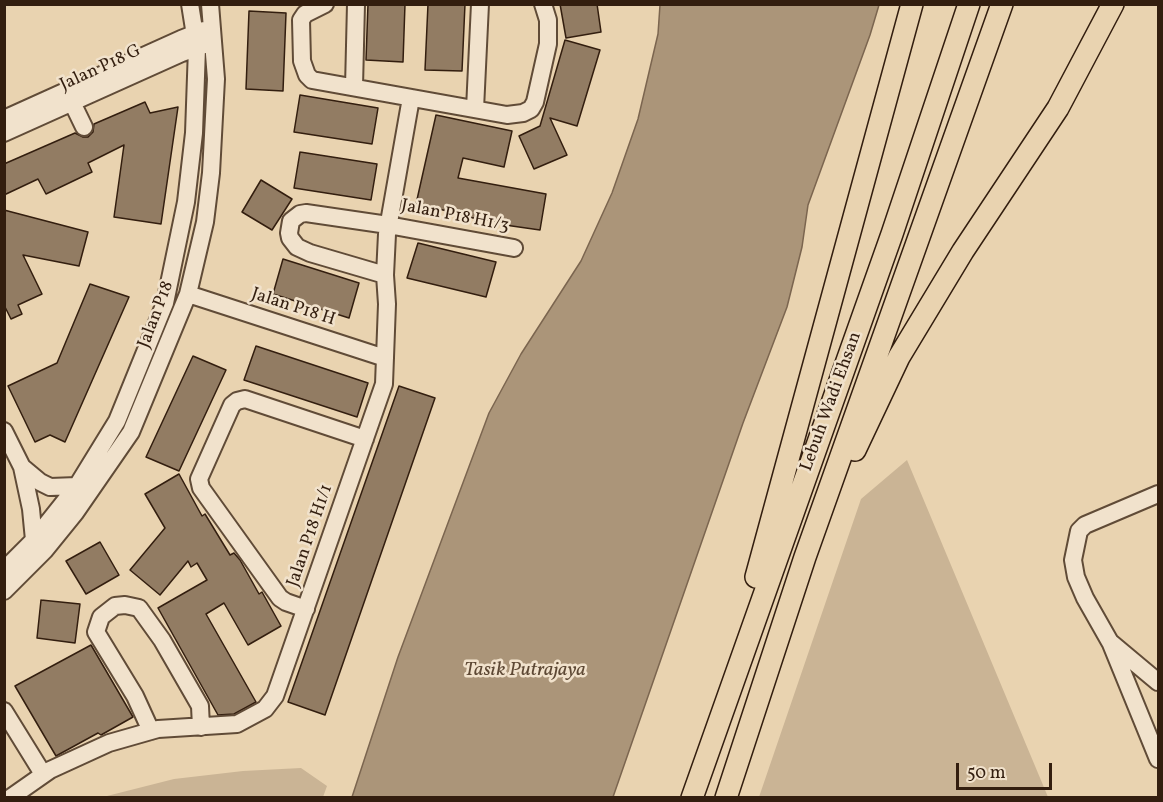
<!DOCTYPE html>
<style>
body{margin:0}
#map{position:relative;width:1163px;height:802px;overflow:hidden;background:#e9d3b0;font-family:Vollkorn,serif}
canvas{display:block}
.frame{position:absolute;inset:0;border:6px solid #331e0f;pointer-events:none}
.scale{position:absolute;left:956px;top:763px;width:96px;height:27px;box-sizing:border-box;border:3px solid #331e0f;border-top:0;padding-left:8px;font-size:18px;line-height:21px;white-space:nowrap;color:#331e0f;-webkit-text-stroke:4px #f1e2cc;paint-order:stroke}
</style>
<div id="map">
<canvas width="1163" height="802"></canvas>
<div class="frame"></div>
<div class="scale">50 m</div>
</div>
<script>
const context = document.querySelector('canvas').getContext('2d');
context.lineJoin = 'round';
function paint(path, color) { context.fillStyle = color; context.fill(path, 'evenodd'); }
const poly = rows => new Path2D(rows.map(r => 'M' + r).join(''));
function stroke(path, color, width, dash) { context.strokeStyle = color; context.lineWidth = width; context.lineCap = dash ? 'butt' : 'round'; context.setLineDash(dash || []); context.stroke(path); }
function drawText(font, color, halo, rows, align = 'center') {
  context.font = font + ' Vollkorn,serif'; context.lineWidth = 5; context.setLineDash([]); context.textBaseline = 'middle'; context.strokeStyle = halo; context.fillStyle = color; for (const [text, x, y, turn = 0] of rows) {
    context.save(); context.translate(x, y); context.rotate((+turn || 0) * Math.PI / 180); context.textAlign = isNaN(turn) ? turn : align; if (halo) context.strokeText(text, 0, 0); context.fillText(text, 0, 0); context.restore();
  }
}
const green = poly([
 [907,460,1048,797,759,797,861,499],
 [301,768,327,786,323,797,103,797,174,779,243,771]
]);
const water = poly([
 [660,5,879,5,870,35,808,205,802,247,787,307,743,423,613,797,352,797,398,657,489,413,521,354,581,261,612,193,638,119,658,34,660,5]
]);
const building = poly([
 [368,4,405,4,403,62,366,60,368,4],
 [428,4,465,4,462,71,425,70,428,4],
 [560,4,597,4,601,32,566,38,560,4],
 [249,11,286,13,283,91,246,89,249,11],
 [565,40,600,50,577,126,550,118,567,155,534,169,519,136,540,126,565,40],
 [300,95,378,108,372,144,294,132,300,95],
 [145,102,150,113,178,107,161,224,114,217,124,145,88,163,92,172,46,194,38,179,4,195,4,164,75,133,83,137,88,137,93,132,94,124,145,102],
 [436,115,512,131,504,167,463,158,458,178,546,194,540,230,505,225,505,223,461,216,461,214,416,204,436,115],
 [300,152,377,164,371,200,294,188,300,152],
 [261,180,292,199,272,230,242,212,261,180],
 [4,210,88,232,79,266,23,255,42,294,18,305,22,314,11,319,4,305,4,210],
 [418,243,496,262,486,297,407,278,418,243],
 [283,259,359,283,349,318,273,294,283,259],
 [90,284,129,297,65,442,50,435,35,442,8,386,57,363,90,284],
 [256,346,368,383,357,417,244,380,256,346],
 [193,356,226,370,179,471,146,457,193,356],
 [399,386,435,398,325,715,288,702,399,386],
 [179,474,202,516,205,514,230,555,234,553,240,560,259,594,262,592,281,626,248,645,224,603,206,614,256,702,234,714,218,715,158,608,207,580,197,563,191,567,188,561,160,595,130,570,165,528,145,494,179,474],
 [100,542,119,575,86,594,66,561,100,542],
 [41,600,80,604,75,643,37,638,41,600],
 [91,645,133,717,101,735,98,733,56,756,15,686,91,645]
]);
const minor = poly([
 [325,4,305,14,301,20,302,61,307,75,312,80,507,115,523,113,531,109,535,102,548,44,548,20,543,4],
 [354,87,356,4],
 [68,94,84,127],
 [475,109,480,4],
 [4,119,181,39,204,30],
 [4,133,182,53,204,45],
 [385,275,310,253,297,247,290,238,289,233,291,221,300,214,306,213,388,225,514,248],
 [188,294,385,358],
 [4,431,22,467,31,509,34,540],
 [22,467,40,482,50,487,77,486],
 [1158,494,1085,525,1079,531,1073,560,1076,577,1085,598,1110,642,1158,682],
 [4,570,34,540,77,486,117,421,165,303,186,202,194,133,197,48,190,4],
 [4,591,45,550,75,513,131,432,188,294,205,222,211,173,216,79,210,4],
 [306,609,286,602,280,598,201,488,199,479,232,405,237,401,245,399,365,439],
 [1111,644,1158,759],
 [4,711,43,774],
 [151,731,135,696,96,632,101,617,115,606,125,605,139,608,162,640,200,706,201,727],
 [10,798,50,770,109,743,158,729,237,724,265,709,275,696,384,384,387,304,385,275,387,234,411,98]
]);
const major = poly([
 [855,450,899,357,963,251,1058,108,1113,4],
 [756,577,912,4],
 [692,798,892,234,969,4],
 [726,798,805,557,1002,4]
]);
const streetNames = [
 ["Jalan P18 G",101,69,-25],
 ["Jalan P18 H1/3",455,217,11],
 ["Jalan P18 H",293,308,18],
 ["Jalan P18",157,315,-69],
 ["Lebuh Wadi Ehsan",832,402,-70],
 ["Jalan P18 H1/1",311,536,-71]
];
const waterNames = [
 ["Tasik Putrajaya",525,671]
];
paint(green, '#cab495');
paint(water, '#ab9579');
stroke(water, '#7b654f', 1.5);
paint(building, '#927c63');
stroke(building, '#331e0f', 1.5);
stroke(minor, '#604b37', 20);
stroke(major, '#331e0f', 24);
stroke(minor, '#f1e2cc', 16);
stroke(major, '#e9d3b0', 21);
drawText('18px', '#331e0f', '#f1e2cc', streetNames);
drawText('italic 20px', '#5d4834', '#f1e2cc', waterNames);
</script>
